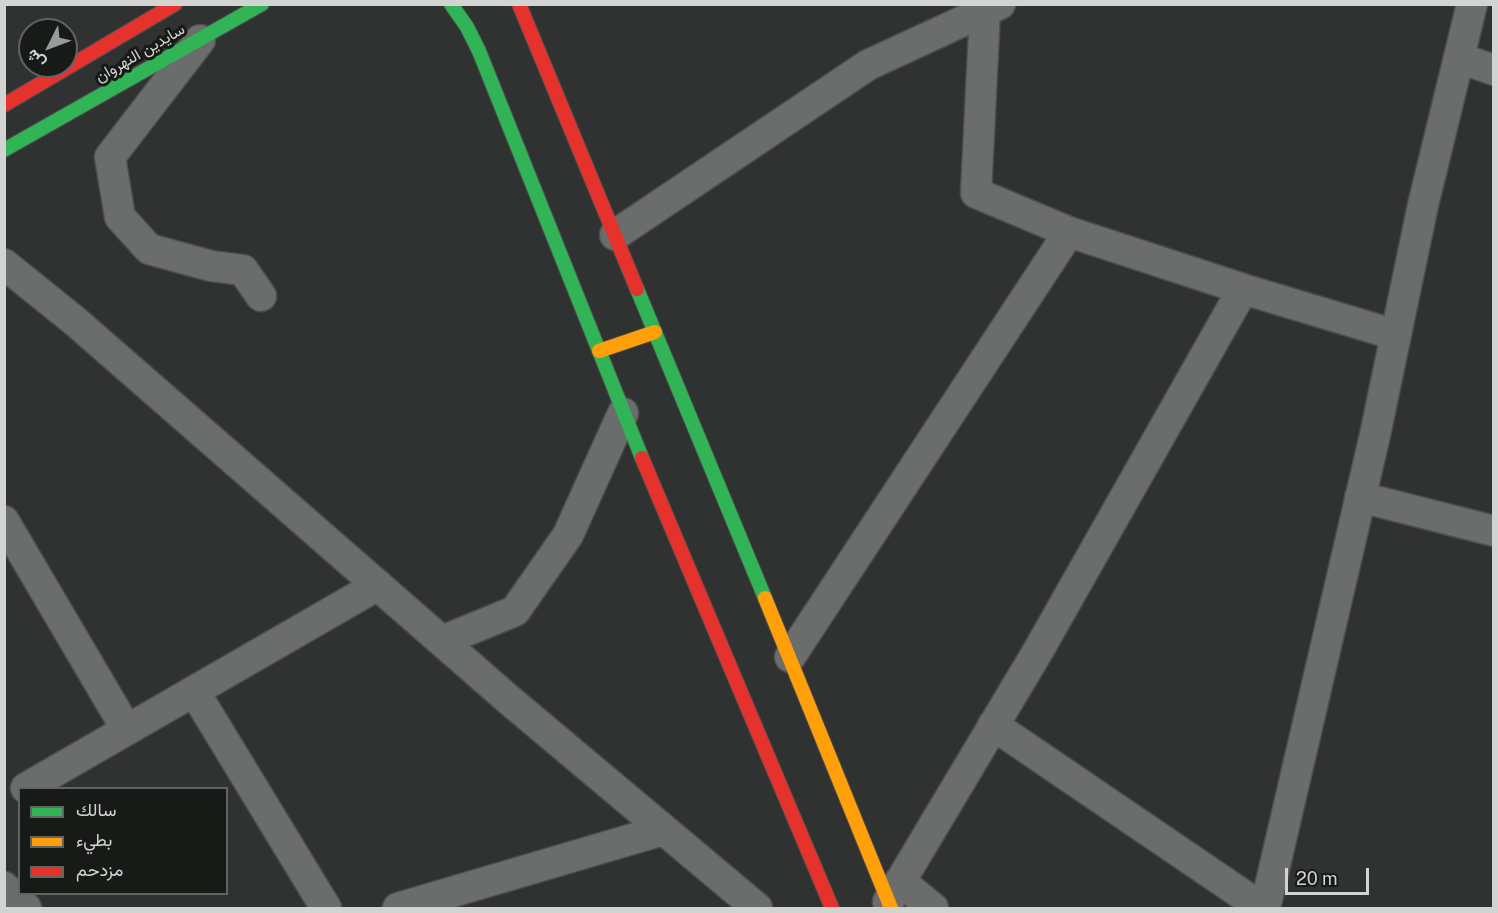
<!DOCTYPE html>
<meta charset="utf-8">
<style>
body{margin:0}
#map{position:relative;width:1498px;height:913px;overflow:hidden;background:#2f3230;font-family:"Public Sans",Vazirmatn,sans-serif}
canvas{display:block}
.frame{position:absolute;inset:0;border:6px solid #d1d4d1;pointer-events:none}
.legend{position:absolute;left:18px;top:787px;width:210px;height:108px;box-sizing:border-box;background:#181a18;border:2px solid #626462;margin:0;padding:8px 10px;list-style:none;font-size:18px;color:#d1d4d1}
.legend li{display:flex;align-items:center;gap:12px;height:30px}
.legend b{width:30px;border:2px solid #626462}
.north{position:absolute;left:18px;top:18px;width:60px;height:60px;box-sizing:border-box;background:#181a18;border:2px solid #626462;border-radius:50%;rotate:228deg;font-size:16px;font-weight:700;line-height:24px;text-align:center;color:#d1d4d1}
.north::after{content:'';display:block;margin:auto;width:21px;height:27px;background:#989b99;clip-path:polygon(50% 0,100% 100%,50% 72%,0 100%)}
.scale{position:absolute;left:1285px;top:868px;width:84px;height:27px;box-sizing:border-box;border:3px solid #d1d4d1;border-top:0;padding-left:8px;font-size:18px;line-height:21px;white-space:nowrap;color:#d1d4d1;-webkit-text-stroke:4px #181a18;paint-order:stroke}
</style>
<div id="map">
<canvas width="1498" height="913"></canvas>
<div class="frame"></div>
<ul class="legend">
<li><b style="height:8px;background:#30b455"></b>سالك</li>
<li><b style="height:8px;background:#ff9f0a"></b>بطيء</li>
<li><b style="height:8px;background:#e5322d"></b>مزدحم</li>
</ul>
<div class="north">ش</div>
<div class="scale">20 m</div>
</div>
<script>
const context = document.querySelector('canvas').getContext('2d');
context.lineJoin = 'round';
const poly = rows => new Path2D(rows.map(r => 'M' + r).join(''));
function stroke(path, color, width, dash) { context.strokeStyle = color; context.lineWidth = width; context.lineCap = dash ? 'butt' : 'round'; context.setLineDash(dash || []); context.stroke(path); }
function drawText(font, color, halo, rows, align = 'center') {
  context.font = font + ' "Public Sans",Vazirmatn,sans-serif'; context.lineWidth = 6; context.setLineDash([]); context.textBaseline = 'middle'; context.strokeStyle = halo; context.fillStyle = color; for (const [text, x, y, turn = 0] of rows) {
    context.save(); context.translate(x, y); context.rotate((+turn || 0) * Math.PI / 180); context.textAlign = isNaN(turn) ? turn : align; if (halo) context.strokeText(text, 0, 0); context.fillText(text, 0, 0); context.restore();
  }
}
const street = poly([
 [985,11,976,193,1069,232,1243,289,1396,335],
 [200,40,110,157,120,217,149,249,211,266,243,270,261,296],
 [1459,58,1494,70],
 [615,235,868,65,1000,4],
 [4,264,76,322,508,699,757,908],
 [1360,497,1494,531],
 [4,521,127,730],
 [442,641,515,611,568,535,623,413],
 [790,657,1069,232],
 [194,691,326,908],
 [993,725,1262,908],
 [26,788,378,585],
 [900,881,933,908],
 [4,887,26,908],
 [888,902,1038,651,1243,289],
 [398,908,663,830],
 [1265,908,1375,435,1423,205,1472,4]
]);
const fast = poly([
 [451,4,467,27,479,51,642,458],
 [4,150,262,4],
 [637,289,765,598]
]);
const slow = poly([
 [599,351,655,332],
 [765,598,891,908]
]);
const jam = poly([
 [519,4,637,289],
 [4,105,175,4],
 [642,458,832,908]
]);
const streetNames = [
 ["سايدين النهروان",140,53,-30]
];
stroke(street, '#4c4e4d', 33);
stroke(fast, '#4c4e4d', 16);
stroke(slow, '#4c4e4d', 16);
stroke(jam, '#4c4e4d', 16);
stroke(street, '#6a6d6b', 30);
stroke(fast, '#30b455', 14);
stroke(slow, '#ff9f0a', 14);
stroke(jam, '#e5322d', 14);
drawText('16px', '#d1d4d1', '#181a18', streetNames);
</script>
